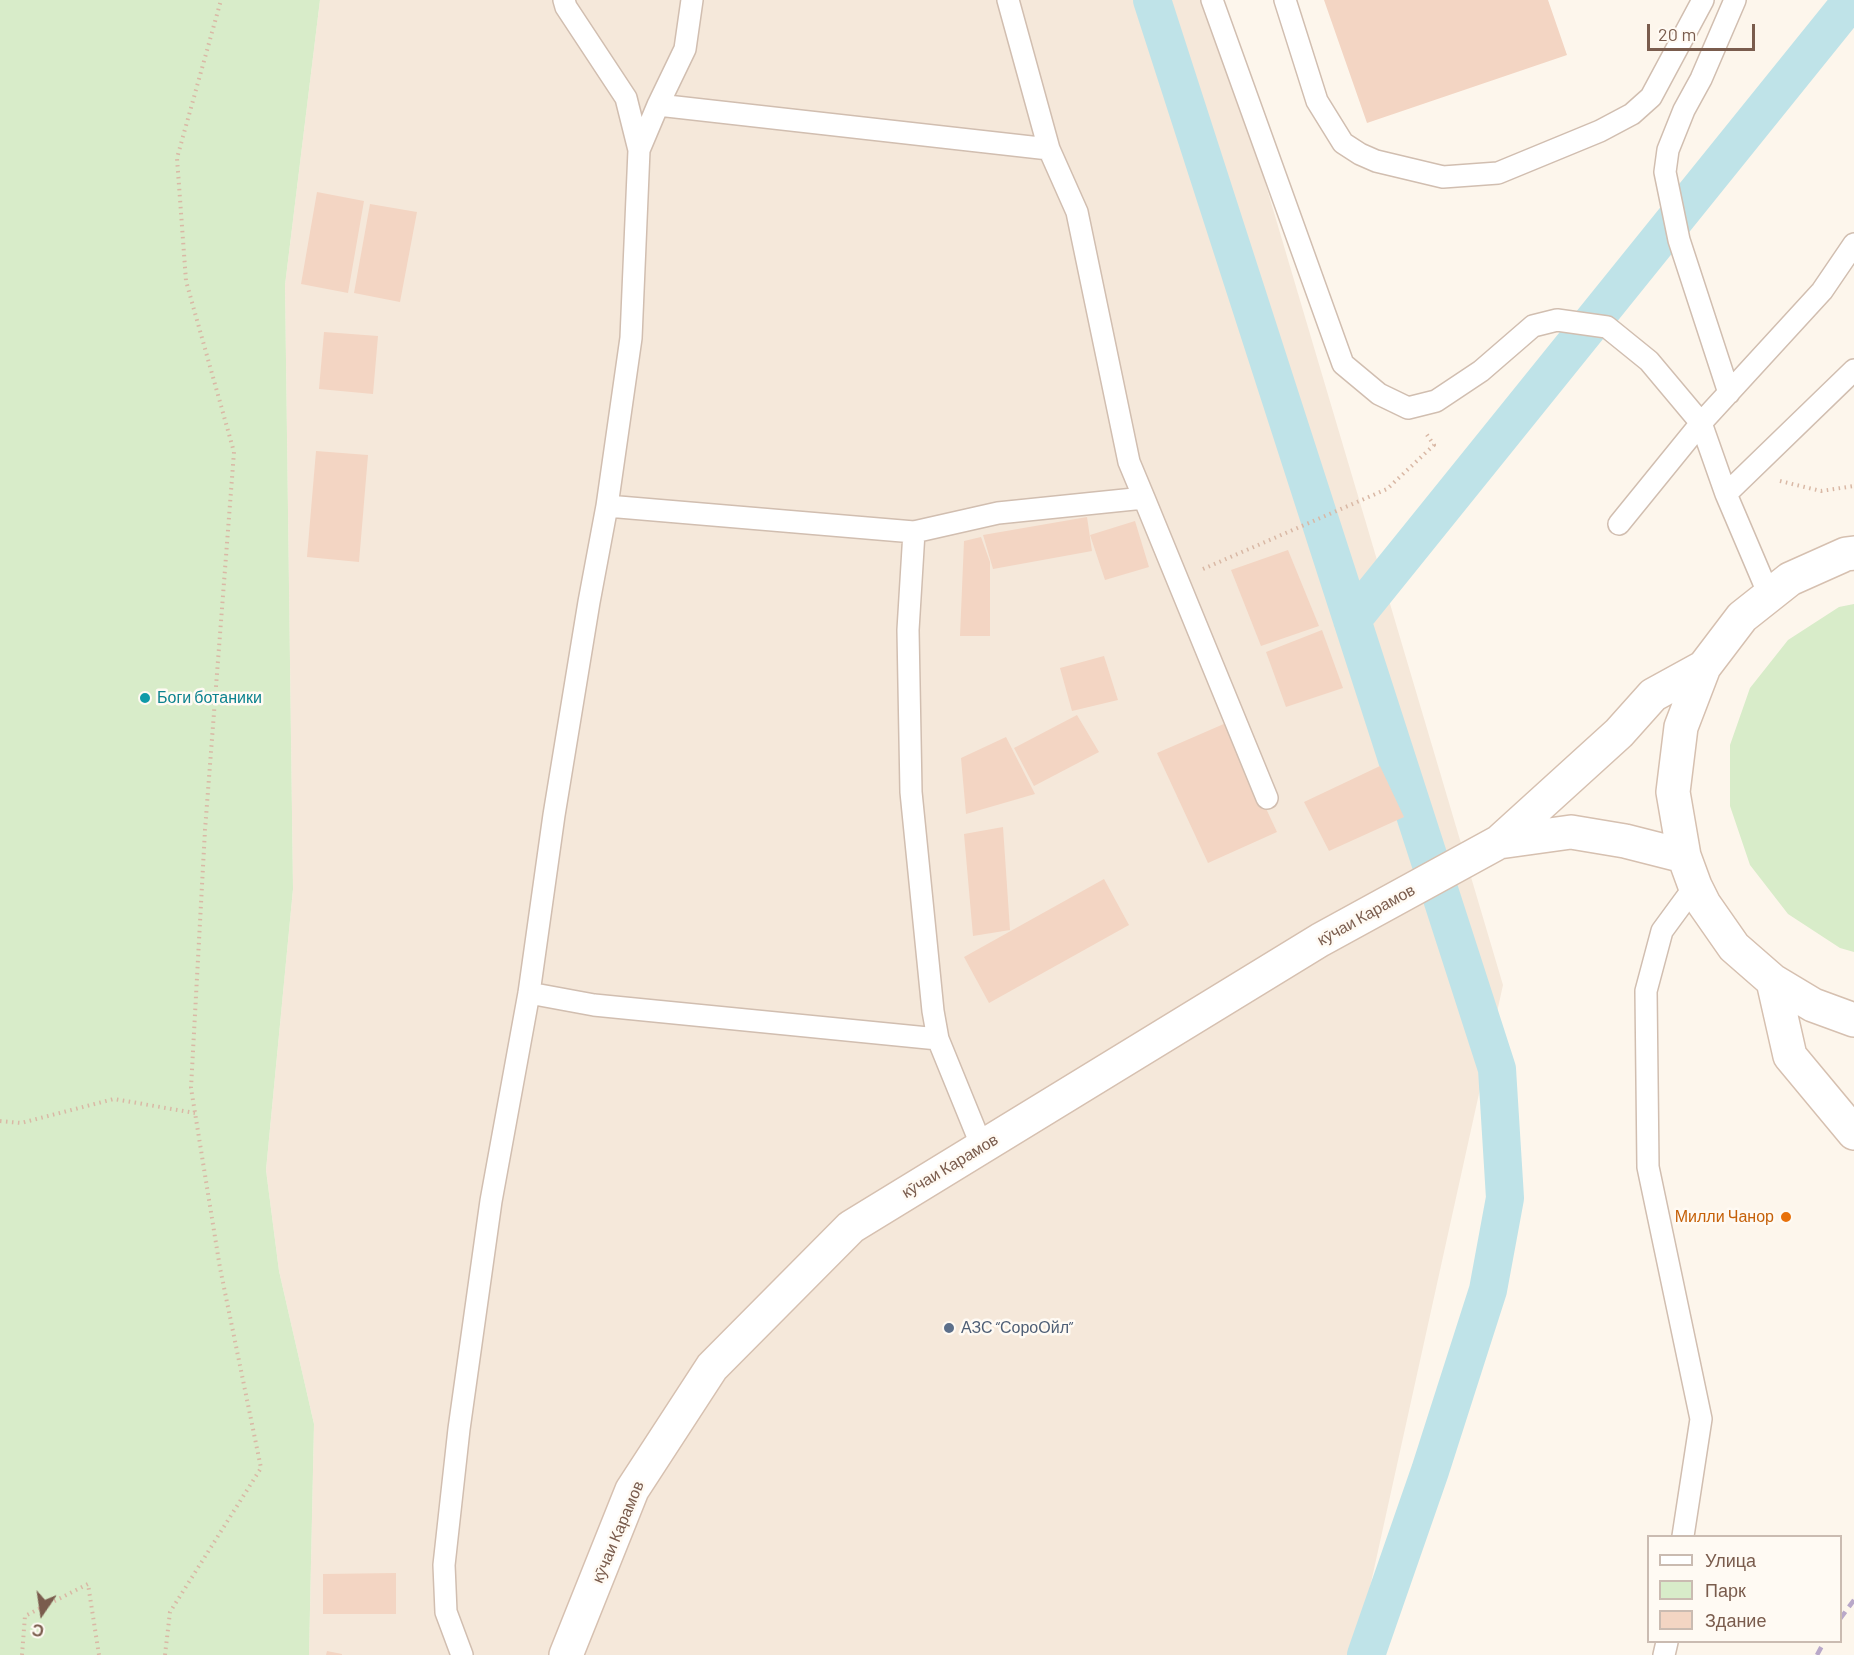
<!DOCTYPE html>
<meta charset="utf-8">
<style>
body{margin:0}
#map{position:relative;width:1854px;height:1655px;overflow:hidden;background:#fdf6ec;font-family:Barlow,sans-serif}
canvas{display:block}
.legend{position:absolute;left:1647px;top:1535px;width:195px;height:108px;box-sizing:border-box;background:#fffaf3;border:2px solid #cabbb1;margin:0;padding:8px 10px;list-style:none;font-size:18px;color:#7a5c4d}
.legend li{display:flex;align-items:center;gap:12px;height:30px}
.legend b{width:30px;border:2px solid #cabbb1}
.north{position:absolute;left:12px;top:1583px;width:60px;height:60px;-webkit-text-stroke:4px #fffaf3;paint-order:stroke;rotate:193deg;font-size:16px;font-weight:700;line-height:24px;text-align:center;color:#7a5c4d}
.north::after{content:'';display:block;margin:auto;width:21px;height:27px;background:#7a5c4d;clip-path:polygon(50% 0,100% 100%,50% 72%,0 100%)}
.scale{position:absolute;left:1647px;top:24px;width:108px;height:27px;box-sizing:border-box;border:3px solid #7a5c4d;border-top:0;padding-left:8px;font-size:18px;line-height:21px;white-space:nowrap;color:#7a5c4d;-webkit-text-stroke:4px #fffaf3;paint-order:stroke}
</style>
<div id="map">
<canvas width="1854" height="1655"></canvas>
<ul class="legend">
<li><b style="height:8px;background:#fff"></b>Улица</li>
<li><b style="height:16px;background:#d8ecc9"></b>Парк</li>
<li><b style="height:16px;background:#f3d5c3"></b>Здание</li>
</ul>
<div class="north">С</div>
<div class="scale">20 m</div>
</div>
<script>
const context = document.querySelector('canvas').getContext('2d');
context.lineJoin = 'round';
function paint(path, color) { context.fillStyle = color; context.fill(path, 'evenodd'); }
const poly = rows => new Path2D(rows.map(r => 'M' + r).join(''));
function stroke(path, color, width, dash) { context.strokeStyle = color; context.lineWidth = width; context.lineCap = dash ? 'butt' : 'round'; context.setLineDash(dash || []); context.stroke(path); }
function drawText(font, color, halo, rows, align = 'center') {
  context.font = font + ' Barlow,sans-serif'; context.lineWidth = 5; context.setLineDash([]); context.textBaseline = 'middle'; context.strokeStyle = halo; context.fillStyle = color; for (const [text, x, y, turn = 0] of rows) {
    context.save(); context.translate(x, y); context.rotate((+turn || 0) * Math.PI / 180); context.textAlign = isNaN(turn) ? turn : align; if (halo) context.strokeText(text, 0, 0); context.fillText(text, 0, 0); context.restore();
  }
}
const residential = poly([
 [320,0,1211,0,1503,985,1355,1655,309,1655,314,1424,279,1271,266,1170,293,889,285,285]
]);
const green = poly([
 [0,0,320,0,285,285,293,889,266,1170,279,1271,314,1424,309,1655,0,1655],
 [1854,604,1854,952,1840,948,1788,914,1750,865,1730,806,1730,745,1750,688,1788,640,1839,607]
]);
const canal = poly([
 [1152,0,1497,1069,1505,1198,1488,1290,1430,1471,1366,1655],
 [1352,620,1852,0]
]);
const building = poly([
 [1324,0,1548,0,1567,55,1367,123],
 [317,192,364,201,348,293,301,284],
 [370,204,417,212,400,302,354,293],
 [324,332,378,336,373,394,319,389],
 [316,451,368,455,359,562,307,557],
 [1087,517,1092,551,993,569,983,535],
 [1135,521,1149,567,1105,580,1090,535],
 [981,537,990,562,990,636,960,636,964,541],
 [1288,550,1319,626,1261,646,1231,570],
 [1322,630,1343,688,1286,707,1266,652],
 [1104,656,1118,700,1072,711,1060,668],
 [1077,715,1099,752,1034,786,1014,748],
 [1226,723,1277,832,1208,863,1157,753],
 [1006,737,1035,794,966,814,961,758],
 [1380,766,1404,817,1329,851,1304,802],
 [1003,827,1010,930,973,936,964,834],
 [1104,879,1129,925,989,1003,964,957],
 [396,1573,396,1614,323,1614,323,1574],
 [327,1651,342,1654,342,1655,326,1655]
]);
const path = poly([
 [1780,481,1821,491,1854,486],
 [1203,569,1387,489,1434,445,1425,432],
 [0,1121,21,1123,114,1099,195,1113],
 [22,1655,25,1616,88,1584,99,1655],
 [165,1655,170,1612,261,1468,220,1268,191,1088,205,830,234,452,186,281,177,158,221,0]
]);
const lane = poly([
 [1212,0,1343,364,1379,394,1408,408,1436,401,1481,371,1533,326,1557,320,1607,327,1649,361,1701,423,1726,494,1769,595],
 [1285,0,1317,101,1343,143,1360,154,1376,161,1443,177,1498,173,1600,131,1632,114,1651,97,1703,0],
 [658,105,1049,149],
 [639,150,658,105,685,49,692,0],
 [1729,393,1679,240,1665,172,1668,150,1684,110,1701,79,1735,0],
 [1726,494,1854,370],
 [1144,498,1267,798],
 [607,506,914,532,908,630,911,792,933,1011,938,1039,982,1147],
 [1619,524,1701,423,1822,291,1854,244],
 [914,532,998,513,1144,498,1129,462,1077,212,1049,149,1008,0],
 [529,993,594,1005,938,1039],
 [1683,1536,1701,1419,1648,1167,1646,991,1662,931,1695,886],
 [462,1655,446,1612,444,1565,459,1429,491,1201,529,993,554,815,589,602,607,506,631,338,639,150,626,98,566,7,564,0],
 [1664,1655,1667,1642]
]);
const secondary = poly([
 [1854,553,1846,554,1790,579,1742,617,1704,667,1681,727,1673,792,1684,856,1695,886,1704,904,1734,947,1773,981,1813,1005,1854,1020],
 [1499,842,1571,832,1625,841,1684,856],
 [1773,981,1790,1056,1854,1133],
 [566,1655,632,1490,712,1367,851,1227,1320,940,1499,842,1619,733,1653,695,1704,667]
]);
const rail = poly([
 [1840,1619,1854,1600],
 [1817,1655,1824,1642]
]);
const markers = [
 [145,698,6,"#0f9aa8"],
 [1786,1217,6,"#e8710a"],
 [949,1328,6,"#5c6f8a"]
];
const cultureNames = [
 ["Боги ботаники",157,698]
];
const streetNames = [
 ["кӯчаи Карамов",1366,915,-29],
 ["кӯчаи Карамов",950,1166,-31],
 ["кӯчаи Карамов",618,1532,-67]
];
const foodNames = [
 ["Милли Чанор",1774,1217]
];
const serviceNames = [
 ["АЗС “СороОйл”",961,1328]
];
paint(residential, '#f5e8da');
paint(green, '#d8ecc9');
stroke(canal, '#bfe3e8', 38);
paint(building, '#f3d5c3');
stroke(lane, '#d1beb0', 24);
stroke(secondary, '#d6c0b0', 36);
stroke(path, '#d9b8a5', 4, [1.5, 4.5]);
stroke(lane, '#fff', 21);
stroke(secondary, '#fff', 33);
stroke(rail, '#b9a8c9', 4.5, [9, 6]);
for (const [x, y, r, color] of markers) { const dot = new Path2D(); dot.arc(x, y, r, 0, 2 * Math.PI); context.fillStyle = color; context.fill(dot); stroke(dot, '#fffaf3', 2); }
drawText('16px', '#0d838f', '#fffaf3', cultureNames, 'left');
drawText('16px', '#7a5c4d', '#fffaf3', streetNames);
drawText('16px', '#c56008', '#fffaf3', foodNames, 'right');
drawText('16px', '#4e5e75', '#fffaf3', serviceNames, 'left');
</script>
